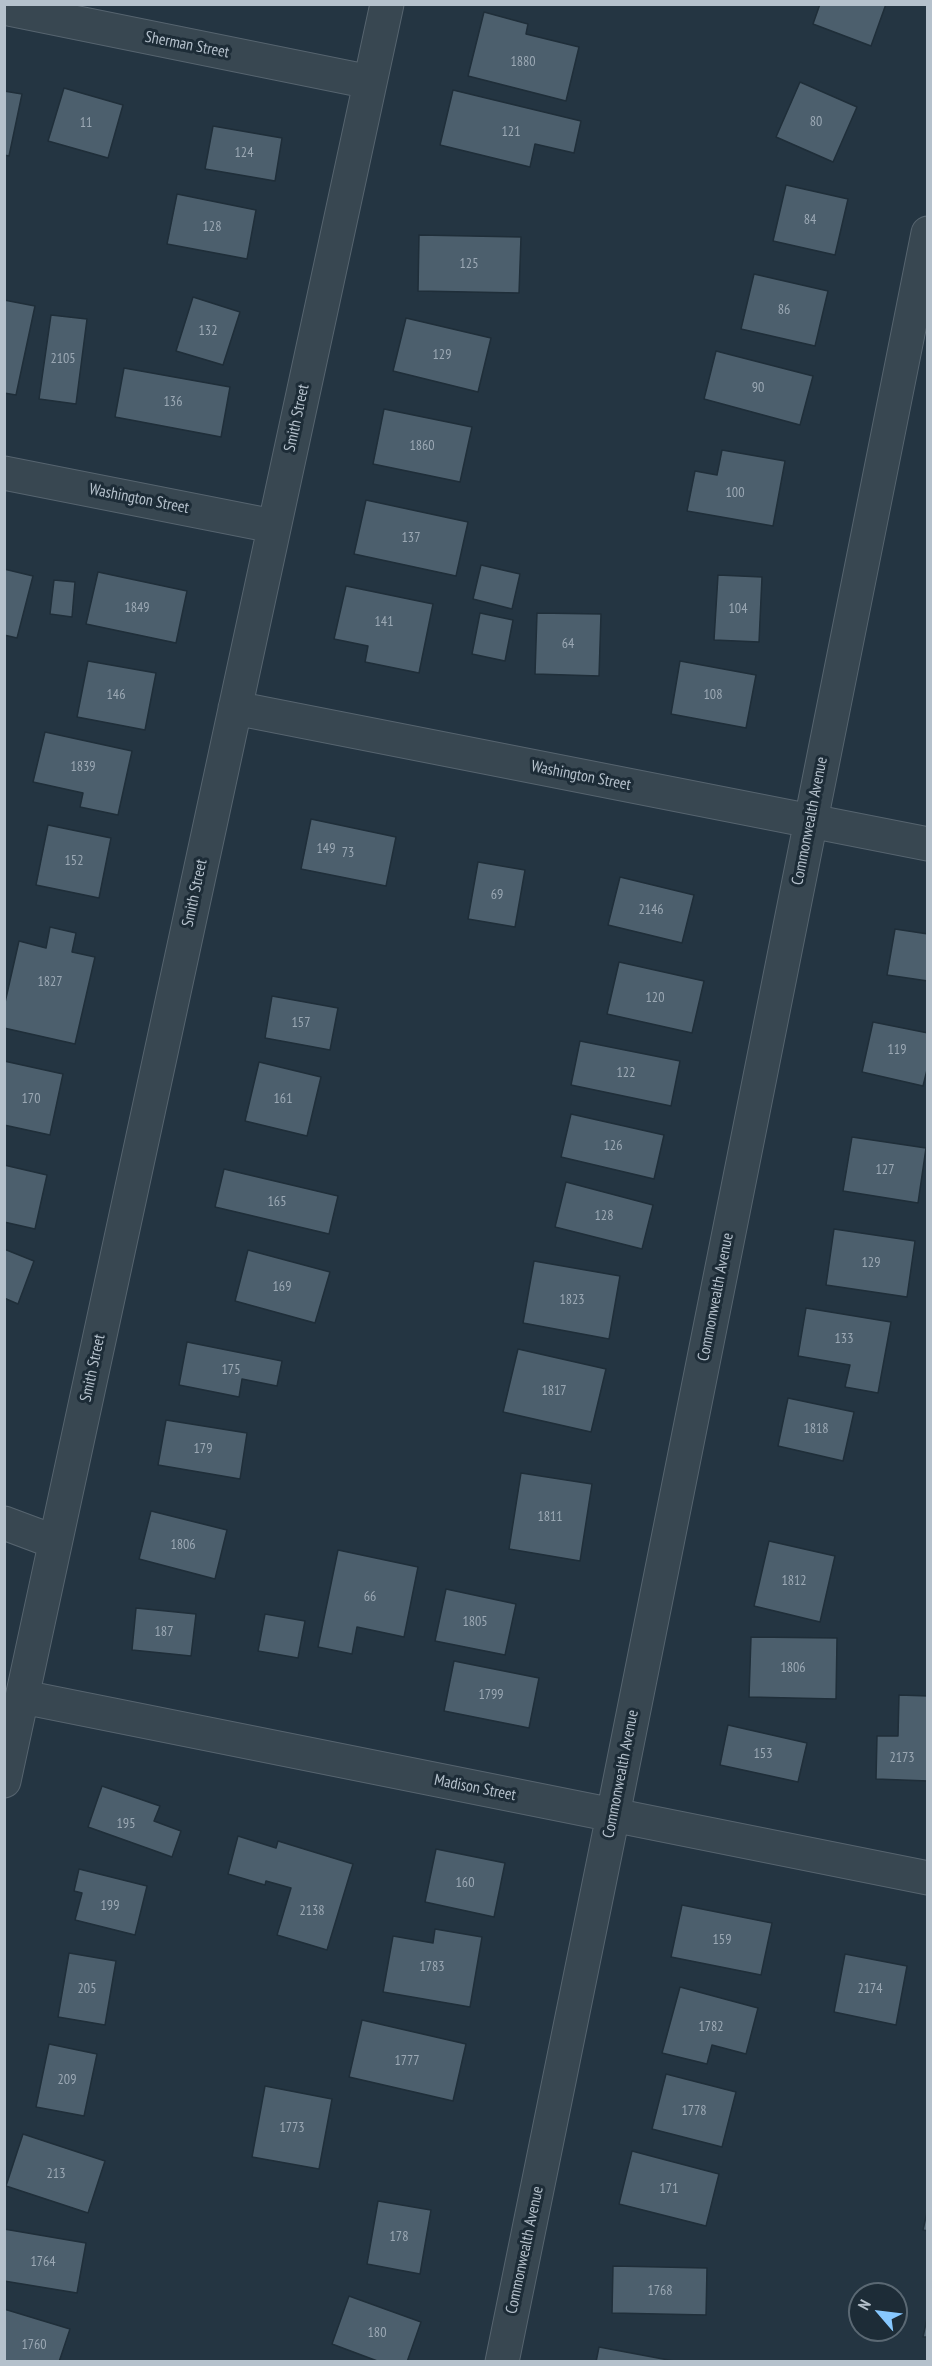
<!DOCTYPE html>
<style>
body{margin:0}
#map{position:relative;width:932px;height:2366px;overflow:hidden;background:#243542;font-family:"PT Sans Narrow",sans-serif}
canvas{display:block}
.frame{position:absolute;inset:0;border:6px solid #b5c1cc;pointer-events:none}
.north{position:absolute;left:848px;top:2282px;width:60px;height:60px;box-sizing:border-box;background:#1d2c37;border:2px solid #5a6873;border-radius:50%;rotate:298deg;font-size:16px;font-weight:700;line-height:24px;text-align:center;color:#b5c1cc}
.north::after{content:'';display:block;margin:auto;width:21px;height:27px;background:#87c8ff;clip-path:polygon(50% 0,100% 100%,50% 72%,0 100%)}
</style>
<div id="map">
<canvas width="932" height="2366"></canvas>
<div class="frame"></div>
<div class="north">N</div>
</div>
<script>
const context = document.querySelector('canvas').getContext('2d');
context.lineJoin = 'round';
function paint(path, color) { context.fillStyle = color; context.fill(path, 'evenodd'); }
const poly = rows => new Path2D(rows.map(r => 'M' + r).join(''));
function stroke(path, color, width, dash) { context.strokeStyle = color; context.lineWidth = width; context.lineCap = dash ? 'butt' : 'round'; context.setLineDash(dash || []); context.stroke(path); }
function drawText(font, color, halo, rows, align = 'center') {
  context.font = font + ' "PT Sans Narrow",sans-serif'; context.lineWidth = 6; context.setLineDash([]); context.textBaseline = 'middle'; context.strokeStyle = halo; context.fillStyle = color; for (const [text, x, y, turn = 0] of rows) {
    context.save(); context.translate(x, y); context.rotate((+turn || 0) * Math.PI / 180); context.textAlign = isNaN(turn) ? turn : align; if (halo) context.strokeText(text, 0, 0); context.fillText(text, 0, 0); context.restore();
  }
}
const building = poly([
 [820,4,886,4,871,46,813,24,820,4],
 [484,12,528,24,526,34,579,47,566,101,468,76,484,12],
 [800,82,857,107,833,162,776,137,800,82],
 [64,88,123,105,108,158,48,141,64,88],
 [453,90,581,121,574,153,535,144,530,167,440,145,453,90],
 [4,91,22,94,9,156,4,155,4,91],
 [213,126,282,138,275,181,205,169,213,126],
 [786,185,848,199,835,255,773,241,786,185],
 [177,194,256,210,247,259,167,244,177,194],
 [419,235,521,237,519,293,418,291,419,235],
 [754,274,828,291,815,346,741,329,754,274],
 [193,297,240,312,223,365,176,351,193,297],
 [4,300,35,306,16,395,4,393,4,300],
 [51,315,87,319,76,404,39,399,51,315],
 [406,318,491,338,478,392,393,371,406,318],
 [716,351,813,376,800,425,704,399,716,351],
 [124,368,230,387,221,437,115,417,124,368],
 [384,409,472,427,460,482,373,464,384,409],
 [722,450,785,461,773,526,687,511,695,471,717,475,722,450],
 [366,500,468,522,456,576,354,554,366,500],
 [481,565,520,574,512,609,473,599,481,565],
 [4,569,33,576,17,638,4,635,4,569],
 [98,572,187,591,176,643,86,624,98,572],
 [718,575,762,577,759,642,714,640,718,575],
 [54,580,75,582,72,617,50,614,54,580],
 [346,586,433,604,419,673,365,662,368,646,334,639,346,586],
 [480,613,513,620,505,661,472,654,480,613],
 [537,613,601,614,599,676,535,674,537,613],
 [88,661,156,673,145,730,77,717,88,661],
 [680,661,756,675,746,728,671,714,680,661],
 [45,732,132,751,118,815,80,807,83,793,33,782,45,732],
 [311,819,396,837,386,886,301,869,311,819],
 [48,825,111,838,99,898,36,885,48,825],
 [478,862,525,870,515,927,468,919,478,862],
 [620,877,694,895,682,943,608,925,620,877],
 [50,927,76,933,72,952,95,957,75,1044,4,1028,4,1007,19,941,46,948,50,927],
 [895,929,928,934,928,981,887,975,895,929],
 [619,962,704,981,692,1033,607,1014,619,962],
 [272,996,338,1008,330,1050,265,1038,272,996],
 [873,1022,928,1033,928,1066,923,1086,862,1072,873,1022],
 [580,1041,680,1061,671,1106,571,1085,580,1041],
 [4,1061,63,1074,50,1135,4,1125,4,1061],
 [259,1062,321,1077,307,1136,245,1121,259,1062],
 [571,1114,664,1135,654,1179,561,1157,571,1114],
 [852,1137,926,1148,918,1203,843,1191,852,1137],
 [4,1165,47,1175,35,1229,4,1222,4,1165],
 [224,1169,338,1196,329,1234,215,1207,224,1169],
 [566,1182,653,1205,642,1249,555,1227,566,1182],
 [834,1229,915,1241,907,1297,826,1285,834,1229],
 [4,1249,34,1261,18,1304,4,1298,4,1249],
 [248,1250,330,1272,315,1323,235,1301,248,1250],
 [534,1261,620,1276,609,1339,523,1323,534,1261],
 [806,1308,891,1322,878,1393,845,1387,850,1365,798,1356,806,1308],
 [187,1342,282,1361,277,1386,242,1379,239,1397,179,1385,187,1342],
 [518,1349,606,1369,591,1432,503,1412,518,1349],
 [788,1398,854,1412,843,1461,778,1446,788,1398],
 [166,1420,247,1433,240,1479,158,1465,166,1420],
 [521,1473,592,1484,580,1561,509,1549,521,1473],
 [151,1511,227,1530,215,1579,139,1559,151,1511],
 [769,1541,835,1556,820,1622,754,1606,769,1541],
 [338,1550,418,1567,404,1637,357,1627,352,1654,318,1647,338,1550],
 [446,1589,516,1604,505,1655,435,1641,446,1589],
 [136,1608,196,1614,191,1656,132,1650,136,1608],
 [265,1614,305,1621,298,1658,258,1651,265,1614],
 [751,1637,837,1638,836,1699,749,1697,751,1637],
 [454,1661,539,1678,529,1728,444,1711,454,1661],
 [899,1695,928,1696,928,1781,876,1779,877,1736,898,1736,899,1695],
 [728,1725,807,1743,798,1782,720,1765,728,1725],
 [102,1786,160,1806,154,1821,181,1831,172,1857,88,1827,102,1786],
 [238,1836,276,1848,278,1841,353,1864,327,1950,277,1935,291,1888,266,1881,265,1885,228,1874,238,1836],
 [436,1849,505,1863,494,1917,425,1902,436,1849],
 [79,1869,147,1886,135,1935,75,1920,82,1893,74,1891,79,1869],
 [682,1905,772,1923,761,1975,671,1957,682,1905],
 [435,1929,482,1937,470,2007,383,1992,393,1936,433,1943,435,1929],
 [69,1953,116,1961,105,2025,58,2017,69,1953],
 [845,1954,907,1966,896,2025,834,2012,845,1954],
 [680,1987,758,2008,746,2054,712,2045,707,2064,662,2053,680,1987],
 [362,2020,466,2044,453,2101,349,2077,362,2020],
 [49,2044,97,2054,84,2116,36,2107,49,2044],
 [666,2074,736,2092,722,2147,652,2129,666,2074],
 [265,2086,332,2099,319,2169,252,2157,265,2086],
 [23,2134,105,2161,88,2213,6,2186,23,2134],
 [632,2151,719,2174,706,2226,619,2204,632,2151],
 [378,2201,431,2210,420,2274,367,2264,378,2201],
 [928,2208,928,2231,923,2230,928,2208],
 [4,2229,86,2243,77,2293,4,2281,4,2229],
 [613,2266,707,2268,706,2315,612,2313,613,2266],
 [349,2296,421,2322,407,2362,380,2362,332,2344,349,2296],
 [4,2309,70,2329,59,2362,4,2362,4,2309],
 [928,2314,928,2337,923,2337,928,2314],
 [599,2347,679,2362,596,2362,599,2347]
]);
const minor = poly([
 [4,8,370,82],
 [4,473,273,526],
 [235,708,928,844],
 [4,1523,55,1542],
 [23,1697,928,1878],
 [4,1781,387,4],
 [502,2362,613,1815,928,233]
]);
const numberNames = [
 ["1880",523,62],
 ["80",816,122],
 ["11",86,123],
 ["121",511,132],
 ["124",244,153],
 ["84",810,220],
 ["128",212,227],
 ["125",469,264],
 ["86",784,310],
 ["132",208,331],
 ["129",442,355],
 ["2105",63,359],
 ["90",758,388],
 ["136",173,402],
 ["1860",422,446],
 ["100",735,493],
 ["137",411,538],
 ["1849",137,608],
 ["104",738,609],
 ["141",384,622],
 ["64",568,644],
 ["146",116,695],
 ["108",713,695],
 ["1839",83,767],
 ["149",326,849],
 ["73",348,853],
 ["152",74,861],
 ["69",497,895],
 ["2146",651,910],
 ["1827",50,982],
 ["120",655,998],
 ["157",301,1023],
 ["119",897,1050],
 ["122",626,1073],
 ["170",31,1099],
 ["161",283,1099],
 ["126",613,1146],
 ["127",885,1170],
 ["165",277,1202],
 ["128",604,1216],
 ["129",871,1263],
 ["169",282,1287],
 ["1823",572,1300],
 ["133",844,1339],
 ["175",231,1370],
 ["1817",554,1391],
 ["1818",816,1429],
 ["179",203,1449],
 ["1811",550,1517],
 ["1806",183,1545],
 ["1812",794,1581],
 ["66",370,1597],
 ["1805",475,1622],
 ["187",164,1632],
 ["1806",793,1668],
 ["1799",491,1695],
 ["153",763,1754],
 ["2173",902,1758],
 ["195",126,1824],
 ["160",465,1883],
 ["199",110,1906],
 ["2138",312,1911],
 ["159",722,1940],
 ["1783",432,1967],
 ["205",87,1989],
 ["2174",870,1989],
 ["1782",711,2027],
 ["1777",407,2061],
 ["209",67,2080],
 ["1778",694,2111],
 ["1773",292,2128],
 ["213",56,2174],
 ["171",669,2189],
 ["178",399,2237],
 ["1764",43,2262],
 ["1768",660,2291],
 ["180",377,2333],
 ["1760",34,2345]
];
const streetNames = [
 ["Sherman Street",187,45,11],
 ["Smith Street",297,418,-78],
 ["Washington Street",139,499,11],
 ["Washington Street",581,776,11],
 ["Commonwealth Avenue",810,821,-79],
 ["Smith Street",195,893,-78],
 ["Commonwealth Avenue",716,1297,-79],
 ["Smith Street",93,1368,-78],
 ["Commonwealth Avenue",621,1774,-79],
 ["Madison Street",475,1788,11],
 ["Commonwealth Avenue",525,2250,-78]
];
paint(building, '#4c5f6d');
stroke(building, '#1f2e39', 1.5);
stroke(minor, '#56646f', 35);
stroke(minor, '#384751', 33);
drawText('14px', '#9ba8b4', null, numberNames);
drawText('16px', '#b5c1cc', '#1d2c37', streetNames);
</script>
